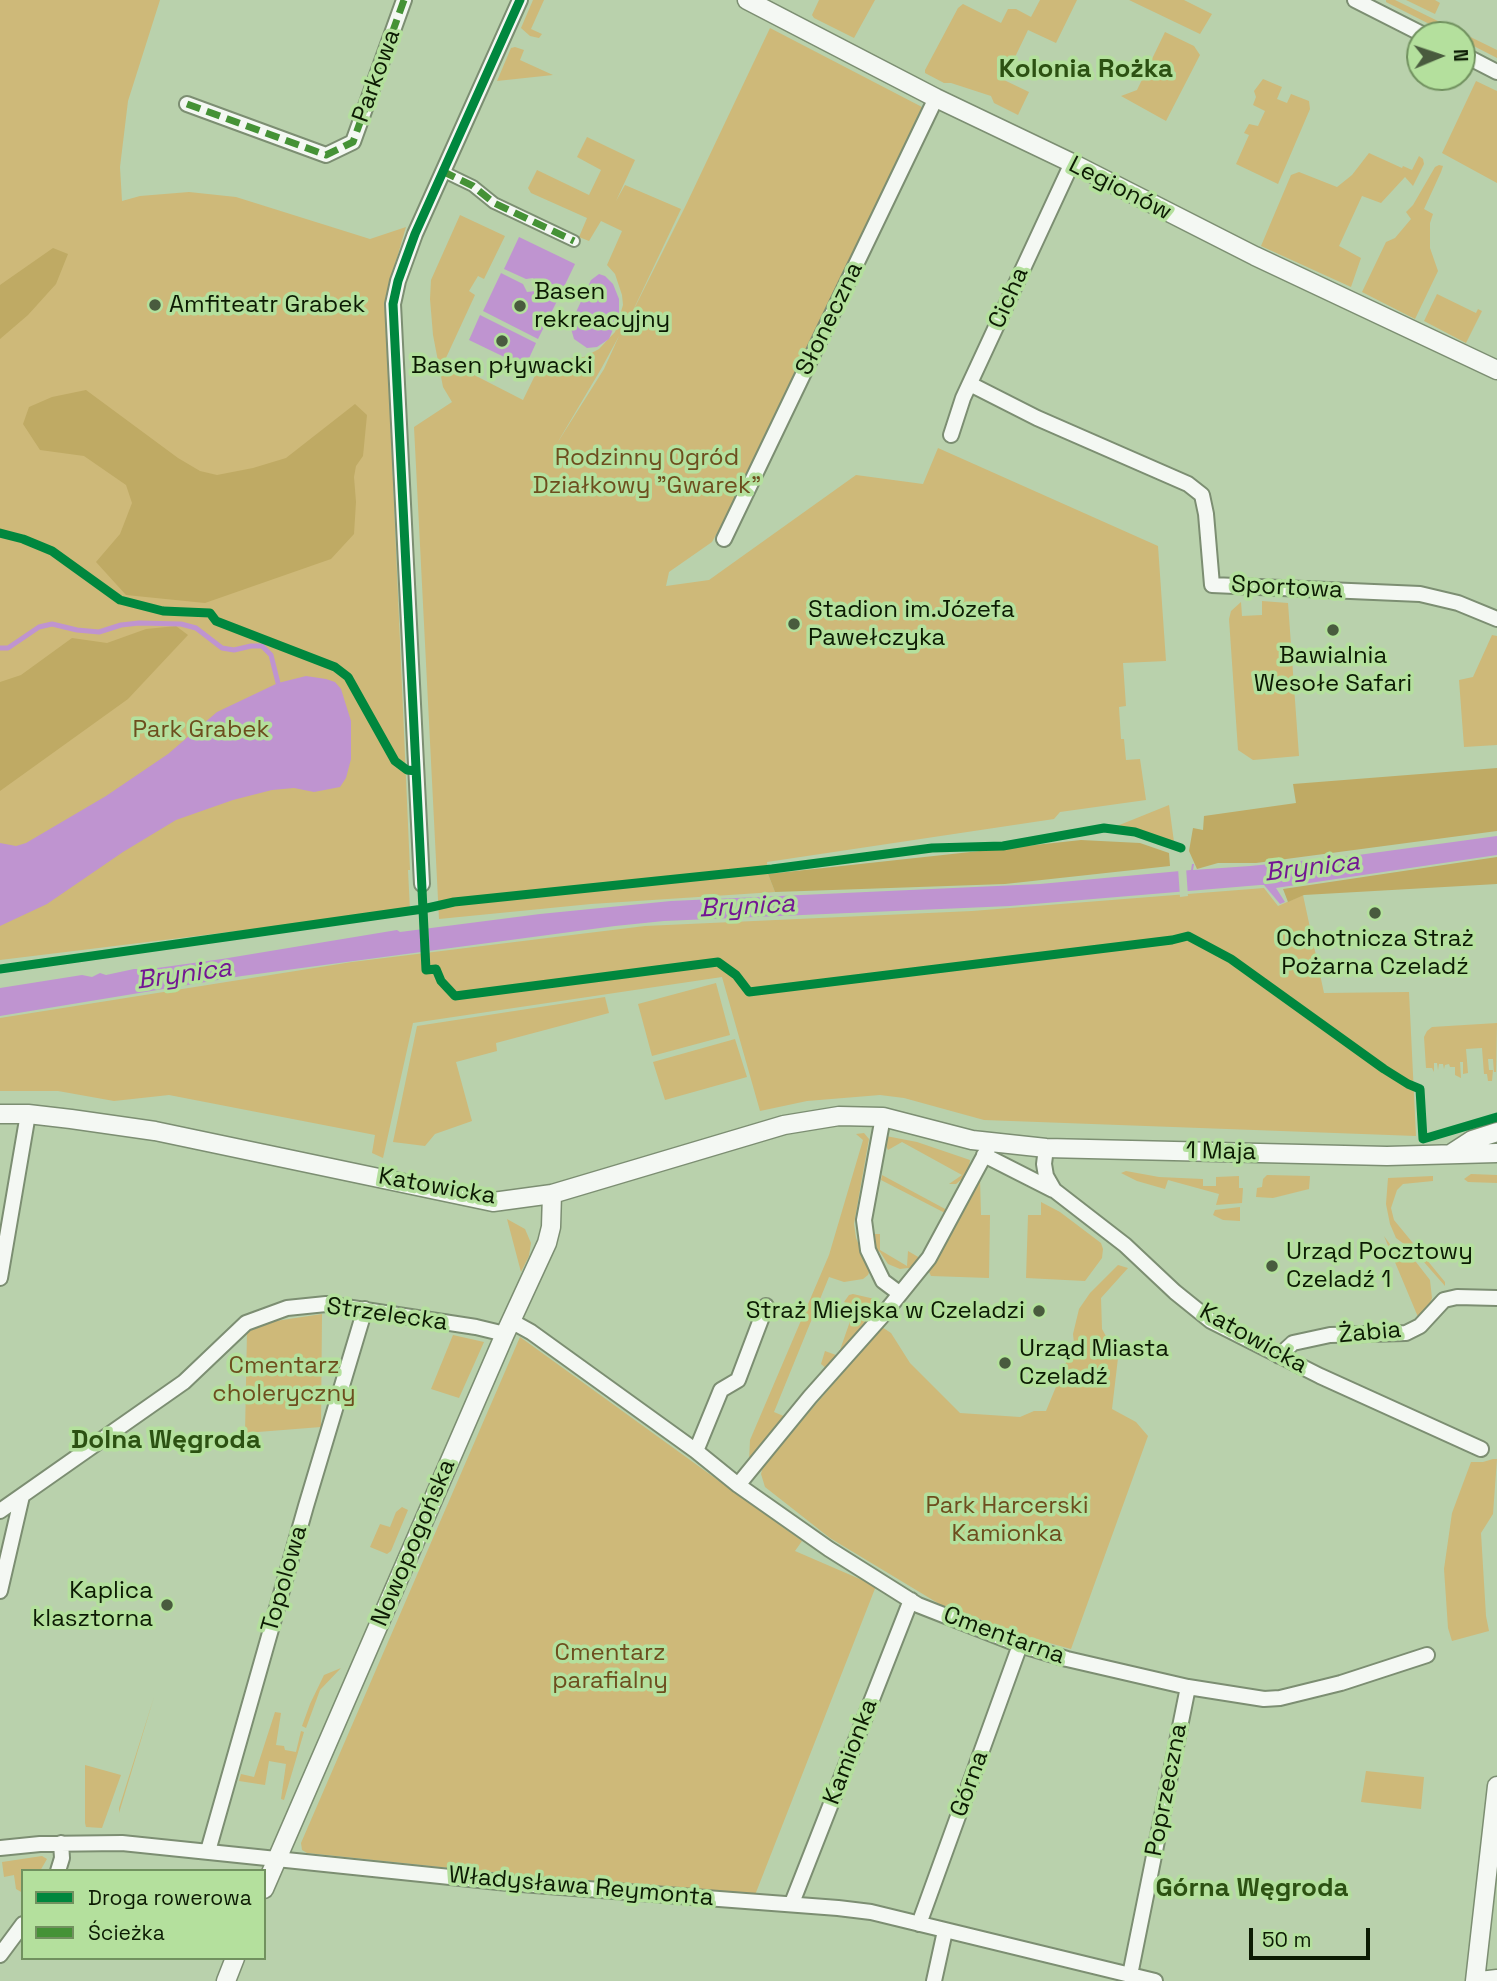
<!DOCTYPE html>
<meta charset="utf-8">
<style>
body{margin:0}
#map{position:relative;width:1497px;height:1981px;overflow:hidden;background:#b9d1ac;font-family:"Space Grotesk",sans-serif}
canvas{display:block}
.legend{position:absolute;left:21px;top:1869px;width:245px;height:91px;box-sizing:border-box;background:#b4e09d;border:2px solid #71915f;margin:0;padding:9px 12px;list-style:none;font-size:21px;color:#0c1b03}
.legend li{display:flex;align-items:center;gap:14px;height:35px}
.legend b{width:35px;border:2px solid #71915f}
.north{position:absolute;left:1406px;top:21px;width:70px;height:70px;box-sizing:border-box;background:#b4e09d;border:2px solid #71915f;border-radius:50%;rotate:88deg;font-size:19px;font-weight:700;line-height:28px;text-align:center;color:#0c1b03}
.north::after{content:'';display:block;margin:auto;width:24px;height:32px;background:#495b3e;clip-path:polygon(50% 0,100% 100%,50% 72%,0 100%)}
.scale{position:absolute;left:1249px;top:1928px;width:121px;height:32px;box-sizing:border-box;border:4px solid #0c1b03;border-top:0;padding-left:9px;font-size:21px;line-height:24px;white-space:nowrap;color:#0c1b03;-webkit-text-stroke:5px #b4e09d;paint-order:stroke}
</style>
<div id="map">
<canvas width="1497" height="1981"></canvas>
<ul class="legend">
<li><b style="height:9px;background:#00873e"></b>Droga rowerowa</li>
<li><b style="height:9px;background:#459236"></b>Ścieżka</li>
</ul>
<div class="north">N</div>
<div class="scale">50 m</div>
</div>
<script>
const context = document.querySelector('canvas').getContext('2d');
context.lineJoin = 'round';
function paint(path, color) { context.fillStyle = color; context.fill(path, 'evenodd'); }
const poly = rows => new Path2D(rows.map(r => 'M' + r).join(''));
function stroke(path, color, width, dash) { context.strokeStyle = color; context.lineWidth = width; context.lineCap = dash ? 'butt' : 'round'; context.setLineDash(dash || []); context.stroke(path); }
function drawText(font, color, halo, rows, align = 'center') {
  context.font = font + ' "Space Grotesk",sans-serif'; context.lineWidth = 7; context.setLineDash([]); context.textBaseline = 'middle'; context.strokeStyle = halo; context.fillStyle = color; for (const [text, x, y, turn = 0] of rows) {
    context.save(); context.translate(x, y); context.rotate((+turn || 0) * Math.PI / 180); context.textAlign = isNaN(turn) ? turn : align; if (halo) context.strokeText(text, 0, 0); context.fillText(text, 0, 0); context.restore();
  }
}
const green = poly([
 [0,0,160,0,128,101,120,167,122,201,140,196,189,192,236,197,370,239,406,227,385,299,410,870,408,870,410,910,0,960],
 [533,0,544,0,531,29,542,34,539,38,530,36,521,28],
 [819,0,875,0,854,38,814,18,812,15],
 [1040,0,1077,0,1056,43,1028,30,1004,80,1029,92,1018,115,994,103,991,96,951,83,944,83,925,73,925,70,958,8,963,4,1001,23,1008,9,1016,9,1031,17],
 [1129,0,1184,0,1212,14,1200,34],
 [1386,0,1395,0,1497,50,1497,58,1462,40,1462,35,1451,35,1386,2],
 [1406,0,1435,0,1440,3,1435,14],
 [770,28,922,107,740,492,712,542,669,572,666,586,709,580,856,475,923,484,938,448,1158,546,1166,661,1123,663,1126,706,1119,707,1121,739,1124,739,1126,760,1140,759,1146,800,1060,812,1054,819,767,862,768,874,775,892,591,904,439,919,414,427,452,402,443,387,433,335,430,299,431,280,460,215,505,236,484,279,478,276,469,291,475,295,445,360,523,400,543,359,560,366,564,359,584,357,599,349,615,332,623,305,622,295,615,274,607,265,622,231,601,221,589,241,579,237,587,218,531,193,528,188,537,170,589,195,601,170,577,157,587,137,635,160,616,201,625,185,681,209,629,319,685,207],
 [619,336,604,369,556,445,601,369],
 [1165,32,1194,46,1200,55,1166,121,1121,96,1137,90],
 [515,47,524,50,520,60,553,75,497,81,511,48],
 [1263,79,1282,87,1277,99,1287,103,1291,94,1309,101,1310,109,1278,184,1236,164,1249,135,1244,133,1249,124,1258,126,1265,111,1253,105,1256,97,1254,91],
 [1476,81,1497,91,1497,183,1442,153],
 [1369,153,1402,168,1403,166,1412,170,1419,156,1423,159,1424,164,1413,186,1405,177,1381,203,1362,196,1339,246,1361,258,1351,287,1261,246,1291,175,1299,172,1337,187,1352,175],
 [1439,165,1443,166,1441,172,1424,209,1433,214,1430,223,1430,248,1438,271,1415,319,1362,292,1386,242,1395,238,1411,219,1406,212,1413,205,1435,167],
 [1437,294,1476,313,1478,309,1482,311,1466,343,1424,321],
 [1262,601,1288,603,1299,756,1253,760,1238,750,1229,619,1231,611,1241,602,1242,616,1262,615],
 [1492,635,1497,636,1497,745,1464,747,1459,680,1473,677],
 [1169,805,1174,842,1141,830,1112,828],
 [1264,888,1278,906,1303,895,1324,993,1409,992,1416,1136,984,1120,904,1098,880,1095,807,1101,760,1111,722,977,413,1023,383,1158,372,1153,375,1135,169,1095,114,1101,58,1091,0,1091,0,1018,352,962,645,926,972,911],
 [716,983,730,1035,652,1056,638,1004],
 [605,997,609,1013,496,1043,497,1051,456,1062,472,1121,435,1134,425,1146,393,1142,417,1026],
 [1497,1023,1496,1072,1494,1072,1493,1059,1488,1059,1489,1070,1493,1070,1492,1081,1488,1081,1487,1074,1484,1074,1482,1048,1466,1049,1468,1073,1463,1074,1463,1062,1460,1062,1461,1078,1455,1075,1455,1067,1450,1067,1449,1064,1445,1065,1444,1069,1443,1064,1439,1064,1438,1070,1437,1063,1434,1063,1434,1072,1432,1068,1426,1068,1424,1037,1427,1031,1432,1027],
 [735,1039,747,1077,665,1100,653,1062],
 [864,1133,869,1139,854,1224,856,1238,870,1270,868,1275,863,1279,844,1282,829,1277,774,1412,786,1417,749,1462,750,1440,829,1255,863,1140,856,1134],
 [886,1136,917,1142,970,1160,968,1174,956,1184,949,1184,962,1175,902,1142,888,1150,884,1142],
 [1126,1171,1159,1177,1203,1179,1203,1186,1216,1186,1216,1177,1239,1176,1239,1188,1243,1188,1242,1203,1216,1205,1219,1194,1168,1180,1165,1189,1137,1181,1121,1173],
 [1471,1174,1497,1175,1497,1183,1468,1182,1464,1179],
 [882,1175,947,1210,945,1213,881,1180],
 [1267,1175,1310,1176,1309,1189,1273,1198,1256,1197,1257,1188,1262,1187,1263,1179],
 [1433,1176,1433,1181,1403,1184,1397,1190,1391,1208,1394,1220,1445,1282,1445,1286,1416,1253,1396,1238,1390,1224,1386,1204,1388,1178],
 [980,1178,981,1215,990,1215,989,1278,931,1276,929,1272,939,1257],
 [1041,1202,1060,1212,1101,1243,1103,1249,1102,1258,1085,1281,1026,1278,1028,1215,1041,1215],
 [1240,1207,1240,1221,1223,1220,1213,1215,1215,1210],
 [507,1219,525,1229,531,1243,529,1256,521,1272],
 [873,1234,880,1234,880,1250,907,1266,908,1251,920,1258,913,1271,908,1268,900,1269,888,1264,880,1252,875,1250,871,1237],
 [1384,1236,1392,1247,1416,1262,1430,1280,1432,1298,1428,1309,1418,1317],
 [1118,1265,1128,1268,1101,1298,1102,1329,1118,1358,1112,1409,1136,1422,1148,1436,1071,1649,1031,1638,941,1605,830,1538,765,1487,761,1474,763,1466,882,1327,891,1333,910,1363,960,1413,1020,1417,1034,1411,1046,1411,1074,1343,1073,1334,1079,1309,1090,1293],
 [853,1294,879,1300,881,1307,827,1369,821,1364,825,1351,836,1355,840,1350,855,1307,844,1302,849,1295],
 [322,1314,321,1427,245,1433,247,1332,269,1322],
 [453,1335,484,1342,459,1398,431,1389],
 [520,1337,802,1541,795,1551,876,1586,755,1895,507,1874,307,1853,302,1850,301,1843],
 [1493,1459,1497,1459,1493,1514,1481,1533,1486,1616,1489,1631,1452,1641,1448,1628,1444,1569,1452,1513,1471,1462,1483,1462],
 [402,1507,408,1510,391,1551,387,1554,370,1547,380,1524,390,1527,396,1512],
 [341,1668,320,1690,306,1728,302,1726,310,1704,324,1675],
 [154,1697,119,1813,119,1808],
 [275,1712,281,1713,276,1745,284,1746,285,1750,296,1752,301,1731,304,1732,284,1800,281,1799,286,1764,269,1761,265,1785,239,1781,241,1774,254,1777],
 [85,1765,121,1775,102,1828,86,1827,85,1823],
 [1366,1771,1424,1777,1421,1809,1361,1802],
 [42,1856,47,1859,40,1871,23,1871,23,1893,16,1889,14,1875,4,1877,2,1862]
]);
const forest = poly([
 [53,248,68,254,56,284,28,315,0,339,0,285],
 [86,390,178,458,200,471,217,475,253,468,286,458,355,404,367,415,363,456,356,466,354,477,356,502,354,534,331,559,205,603,126,595,96,562,120,534,132,503,126,485,84,456,40,450,23,424,29,407,52,397],
 [176,626,188,635,128,699,0,791,0,682,21,675,72,638,107,643,146,629],
 [1497,768,1497,831,1256,863,1218,863,1197,869,1189,851,1193,828,1203,830,1204,816,1296,803,1293,784],
 [1081,840,1140,843,1169,853,1170,866,1005,884,775,892,768,874],
 [1497,857,1497,884,1304,895,1288,902,1283,889]
]);
const water = poly([
 [519,237,575,264,560,295,538,285,533,278,526,279,504,269],
 [501,273,523,284,527,292,536,291,557,301,538,339,483,311],
 [599,274,605,276,613,284,619,299,619,315,609,339,597,347,587,348,574,339,570,325,591,280],
 [480,315,536,343,525,367,469,340],
 [306,676,326,679,335,682,341,689,351,721,351,759,346,778,340,787,314,792,294,788,272,790,233,800,176,820,123,852,47,904,0,926,0,843,16,846,26,843,106,796,168,754,217,712,278,683],
 [1497,836,1497,855,1276,888,1285,902,1280,904,1264,885,1260,885,1010,906,664,921,615,926,242,976,0,1016,0,988,82,975,92,977,100,973,106,975,134,969,150,969,222,959,397,930,400,932,540,914,671,901,1040,884,1191,870,1192,864,1194,864,1193,870,1250,866,1351,856]
]);
const pier = poly([
 [1186,867,1188,896,1180,897,1178,868],
 [428,925,430,953,422,954,420,926]
]);
const stream = poly([
 [0,648,8,648,39,627,52,624,77,630,99,632,121,625,139,623,181,624,196,628,222,648,234,650,251,646,262,646,271,655,278,683]
]);
const pedestrian = poly([
 [442,171,473,186,494,203,574,241]
]);
const minor = poly([
 [1355,0,1424,35],
 [1462,54,1497,72],
 [187,104,326,155,353,142,404,0],
 [970,384,1037,418,1188,484,1202,495,1206,514,1212,585,1420,594,1458,603,1497,619],
 [951,435,963,398,1072,163],
 [724,539,936,98],
 [422,884,393,304,398,281,415,234,520,0],
 [883,1117,864,1220,868,1250,883,1281,899,1293],
 [1046,1148,1044,1164,1046,1176,1054,1190,1125,1245,1175,1292,1211,1321,1320,1376,1481,1449],
 [984,1155,1053,1190],
 [0,1278,28,1114],
 [511,1321,531,1332,696,1451,738,1485,829,1549,918,1605,1020,1645,1067,1659,1188,1687,1264,1699,1280,1698,1341,1683,1427,1655],
 [1279,1356,1293,1343,1330,1335,1406,1333,1420,1326,1444,1300,1457,1297,1497,1298],
 [696,1451,721,1390,738,1380,766,1306],
 [738,1485,810,1397,883,1315,929,1258,991,1143],
 [0,1511,184,1382,246,1323,287,1308,326,1304,476,1327,505,1334],
 [0,1591,22,1496],
 [0,1848,40,1844,122,1843,508,1883,838,1908,871,1912,1155,1981],
 [208,1851,306,1506,365,1309],
 [58,1871,62,1858,61,1843],
 [792,1903,911,1600],
 [919,1924,1020,1645],
 [0,1955,23,1924],
 [1130,1975,1188,1687],
 [934,1981,945,1931]
]);
const tertiary = poly([
 [747,0,936,98,1072,163,1255,256,1497,370],
 [0,1114,28,1114,71,1119,155,1131,493,1202,552,1194,784,1125,839,1116,883,1117,972,1140,1046,1148,1387,1156,1497,1153],
 [1452,1153,1472,1140,1497,1132],
 [264,1889,505,1334,547,1243,551,1227,552,1194],
 [226,1981,235,1958],
 [1475,1981,1497,1786],
 [1480,1981,1497,1979]
]);
const quiet = poly([
 [187,104,326,155,353,142,404,0],
 [442,171,473,186,494,203,574,241]
]);
const cycleway = poly([
 [520,0,415,234,398,281,393,304,426,970,436,969,441,981,455,996,718,962,736,975,749,992,1172,940,1188,936,1231,959,1384,1069,1408,1084,1420,1089,1423,1139,1497,1117],
 [0,533,23,539,52,551,120,600,163,611,210,613,216,621,335,667,348,677,395,761,407,770,416,771],
 [0,969,423,909,454,902,772,869,932,848,1003,846,1104,828,1135,832,1181,848]
]);
const markers = [
 [155,305,7,"#495b3e"],
 [520,306,7,"#495b3e"],
 [502,341,7,"#495b3e"],
 [794,624,7,"#495b3e"],
 [1333,630,7,"#495b3e"],
 [1375,913,7,"#495b3e"],
 [1272,1266,7,"#495b3e"],
 [1039,1311,7,"#495b3e"],
 [1005,1363,7,"#495b3e"],
 [167,1605,7,"#495b3e"]
];
const streetNames = [
 ["Parkowa",377,76,-70],
 ["Legionów",1120,189,27],
 ["Cicha",1009,298,-66],
 ["Słoneczna",830,319,-64],
 ["Sportowa",1287,588,3],
 ["1 Maja",1221,1152,1],
 ["Katowicka",437,1187,10],
 ["Strzelecka",387,1315,8],
 ["Żabia",1370,1333,-5],
 ["Katowicka",1253,1339,29],
 ["Nowopogońska",414,1543,-67],
 ["Topolowa",285,1579,-74],
 ["Cmentarna",1004,1636,20],
 ["Kamionka",851,1752,-69],
 ["Górna",970,1784,-70],
 ["Poprzeczna",1167,1790,-79],
 ["Władysława Reymonta",581,1887,5]
];
const poiNames = [
 ["Basen",534,292],
 ["rekreacyjny",534,320],
 ["Amfiteatr Grabek",169,305],
 ["Basen pływacki",502,366,"center"],
 ["Stadion im.Józefa",808,610],
 ["Pawełczyka",808,638],
 ["Bawialnia",1333,656,"center"],
 ["Wesołe Safari",1333,684,"center"],
 ["Ochotnicza Straż",1375,939,"center"],
 ["Pożarna Czeladź",1375,967,"center"],
 ["Urząd Pocztowy",1286,1252],
 ["Czeladź 1",1286,1280],
 ["Straż Miejska w Czeladzi",1025,1311,"right"],
 ["Urząd Miasta",1019,1349],
 ["Czeladź",1019,1377],
 ["Kaplica",153,1591,"right"],
 ["klasztorna",153,1619,"right"]
];
const parkNames = [
 ["Rodzinny Ogród",647,458],
 ["Działkowy \"Gwarek\"",647,486],
 ["Park Grabek",201,730],
 ["Cmentarz",284,1366],
 ["choleryczny",284,1394],
 ["Park Harcerski",1007,1506],
 ["Kamionka",1007,1534],
 ["Cmentarz",610,1653],
 ["parafialny",610,1681]
];
const neighbourhoodNames = [
 ["Kolonia Rożka",1086,70],
 ["Dolna Węgroda",166,1441],
 ["Górna Węgroda",1252,1889]
];
const waterNames = [
 ["Brynica",1312,868,-7],
 ["Brynica",747,907,-3],
 ["Brynica",184,975,-8]
];
paint(green, '#ceb979');
paint(forest, '#bfaa64');
paint(water, '#bf94d0');
paint(pier, '#b9d1ac');
stroke(stream, '#bf94d0', 5);
stroke(pedestrian, '#7c8e72', 14);
stroke(minor, '#7c8e72', 18);
stroke(tertiary, '#7c8e72', 21);
stroke(pedestrian, '#f4f8f3', 10);
stroke(minor, '#f4f8f3', 14);
stroke(tertiary, '#f4f8f3', 18);
stroke(quiet, '#459236', 7, [14, 7]);
stroke(cycleway, '#00873e', 9);
for (const [x, y, r, color] of markers) { const dot = new Path2D(); dot.arc(x, y, r, 0, 2 * Math.PI); context.fillStyle = color; context.fill(dot); stroke(dot, '#b4e09d', 2.5); }
drawText('24px', '#0c1b03', '#b4e09d', streetNames);
drawText('24px', '#0c1b03', '#b4e09d', poiNames, 'left');
drawText('24px', '#6d4e1e', '#b4e09d', parkNames);
drawText('bold 26px', '#2c5112', '#b4e09d', neighbourhoodNames);
drawText('italic 26px', '#731693', '#b4e09d', waterNames);
</script>
